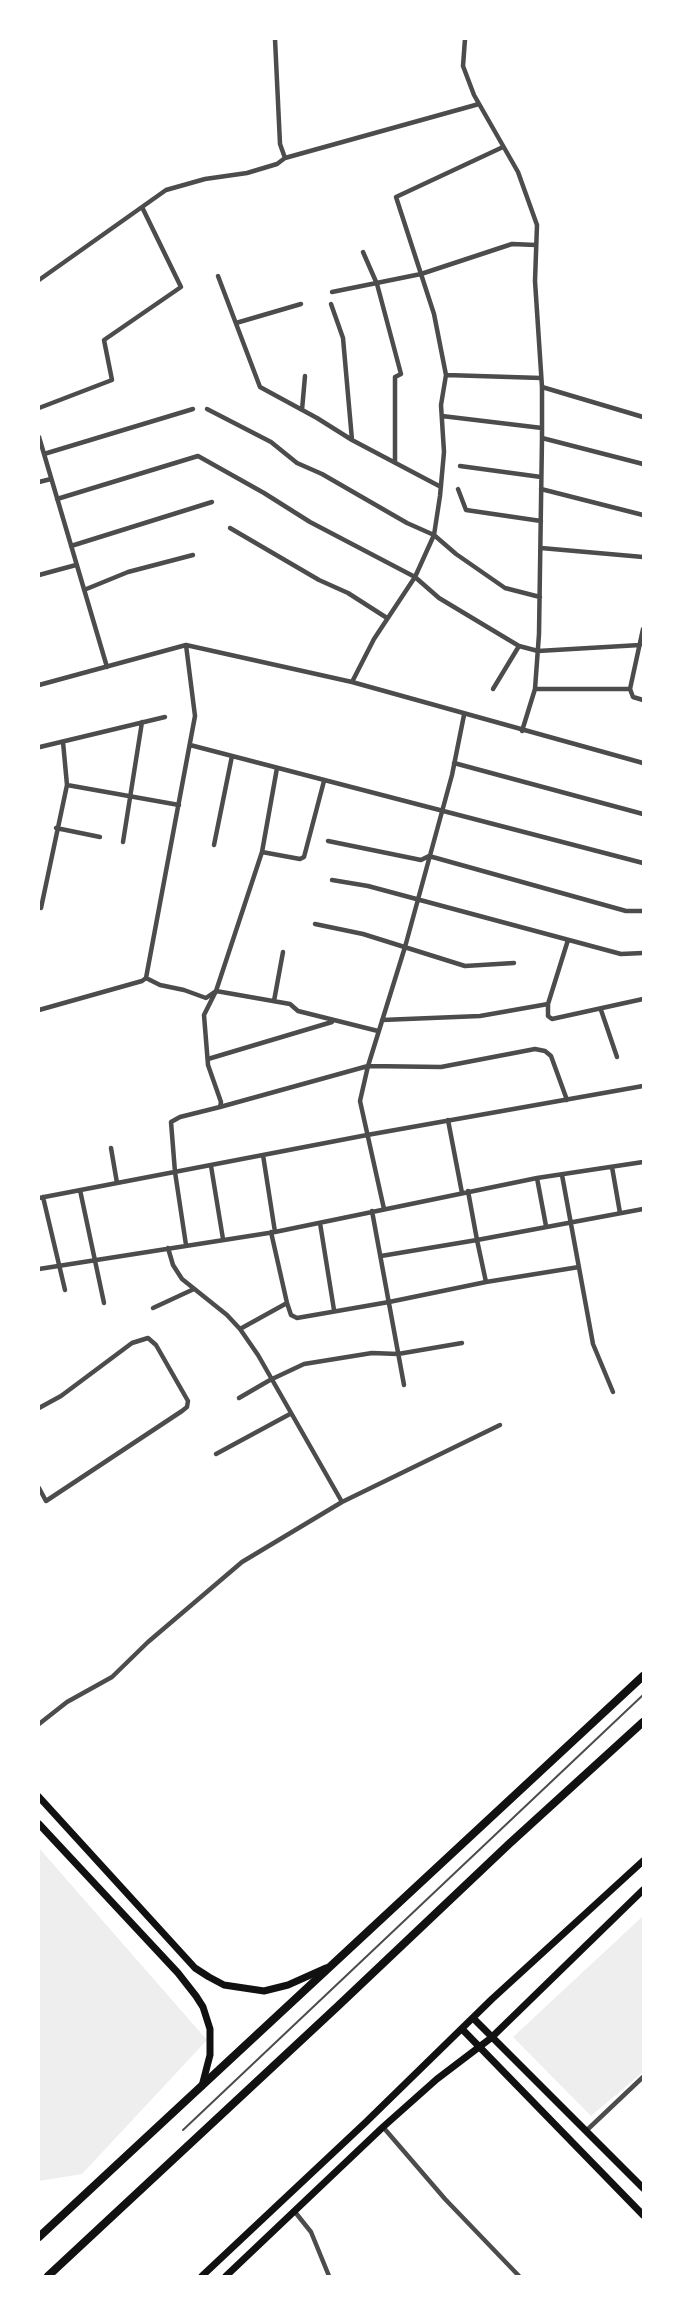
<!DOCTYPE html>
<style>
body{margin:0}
#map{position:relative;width:682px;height:2315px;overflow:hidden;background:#fff;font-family:"Source Sans 3",sans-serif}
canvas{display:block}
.frame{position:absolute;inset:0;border:40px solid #fff;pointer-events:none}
</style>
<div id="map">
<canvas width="682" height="2315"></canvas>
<div class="frame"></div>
</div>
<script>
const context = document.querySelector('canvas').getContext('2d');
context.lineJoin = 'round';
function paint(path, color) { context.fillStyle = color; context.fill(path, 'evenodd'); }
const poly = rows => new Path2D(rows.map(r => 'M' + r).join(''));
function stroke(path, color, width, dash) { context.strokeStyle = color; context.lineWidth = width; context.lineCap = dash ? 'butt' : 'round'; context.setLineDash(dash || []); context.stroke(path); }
const green = poly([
 [39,1848,207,2040,82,2174,39,2181],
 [643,1916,643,2072,591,2116,513,2037]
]);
const service = poly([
 [183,2130,643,1695]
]);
const minor = poly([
 [275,39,280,144,285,158],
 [465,39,463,66,474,95,518,172,537,225,535,281,542,387,542,438,539,634,535,689,522,731],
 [363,252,377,284,401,374,395,377,395,462],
 [218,276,260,387,317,418,352,440,441,487],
 [39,280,166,190,205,179,247,173,277,164,285,158,479,104],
 [332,292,421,274,512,244,536,245],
 [331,304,343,338,352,440],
 [236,323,301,304],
 [446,375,541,378],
 [542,387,643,417],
 [39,408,112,380,104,340,181,287,142,207],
 [207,409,271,442,297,463,322,474,407,523,434,535,456,554,505,588,540,597],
 [302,410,305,376],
 [442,416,542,428],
 [39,437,107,667],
 [542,438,643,464],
 [44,454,193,409],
 [460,466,541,477],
 [39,482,51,479],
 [458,489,466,510,541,521],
 [541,489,643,515],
 [57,499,198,456,264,493,310,522,415,577,439,598,519,646,538,651,640,645],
 [230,528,319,580,348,593,387,618],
 [71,546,212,502],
 [541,548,643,557],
 [39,575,76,565],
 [84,590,128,572,193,555],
 [643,629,630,689,633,697,643,700],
 [352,682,374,639,415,577,434,535,440,496,444,452,441,405,446,375,434,314,396,197,503,147],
 [39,685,186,645,352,682,643,763],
 [493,689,519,646],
 [535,689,630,689],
 [190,745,643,863],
 [40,747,165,717],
 [454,763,643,814],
 [67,785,179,805],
 [56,828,100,837],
 [328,841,421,860,429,856,626,911,643,911],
 [123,842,142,722],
 [214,845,232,756],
 [262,852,300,859,304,857,324,781],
 [332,880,368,886,621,954,643,953],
 [41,908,67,785,63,742],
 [315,924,363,934,465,966,514,963],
 [146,978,160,985,184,990,206,998,216,991,290,1004,298,1011,378,1031],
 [274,1001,283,952],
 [548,1004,568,940],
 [39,1010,142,981,146,978,195,716,186,645],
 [601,1010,617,1057],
 [382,1020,480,1016,548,1004,548,1016,552,1019,643,999],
 [208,1059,332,1022],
 [220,1107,368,1066,441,1067,535,1049,545,1051,551,1056,567,1100],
 [448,1120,462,1193],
 [111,1148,117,1183],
 [263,1155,275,1232],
 [211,1166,223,1239],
 [612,1167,620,1213],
 [562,1175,593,1344,613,1392],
 [537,1178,546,1226],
 [80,1190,104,1303],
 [43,1197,65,1290],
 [39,1198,367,1135,643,1086],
 [384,1209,360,1101,368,1066,405,947,452,775,464,715],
 [372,1211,404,1385],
 [320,1223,334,1310],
 [271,1232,287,1303],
 [186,1245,175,1172,171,1122,180,1117,220,1107,221,1102,208,1065,204,1015,216,991,262,852,277,768],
 [168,1248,173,1265,182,1279,227,1315,240,1329,258,1355,342,1502],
 [381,1256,477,1240,468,1191],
 [39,1269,275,1232,537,1178,643,1162],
 [486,1282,477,1240,643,1209],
 [153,1308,194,1289],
 [240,1329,287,1303,291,1315,297,1318,389,1302,486,1282,579,1267],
 [239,1398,270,1380,304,1364,372,1353,398,1354,462,1343],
 [39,1408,61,1396,132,1343,148,1338,156,1345,188,1401,187,1407,182,1411,46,1501,39,1488],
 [216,1454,290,1414],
 [39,1724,67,1702,112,1677,148,1642,242,1562,342,1502,500,1425],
 [383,2127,445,2199,519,2276],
 [587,2130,643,2077],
 [295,2212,311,2232,329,2276]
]);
const secondary = poly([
 [39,1797,195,1968,209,1977,224,1985,264,1991,288,1985,326,1968],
 [39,1824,178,1973,196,1996,203,2007,210,2029,210,2055,202,2086],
 [473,2018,643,2188],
 [462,2029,643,2215],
 [202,2276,366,2122,492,1999,643,1861],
 [226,2276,383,2127,437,2079,491,2038,643,1890]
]);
const trunk = poly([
 [39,2237,643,1676],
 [48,2276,338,2006,509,1844,643,1722]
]);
paint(green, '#eee');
stroke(service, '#4c4c4c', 2);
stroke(minor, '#4c4c4c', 4.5);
stroke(secondary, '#111', 7);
stroke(trunk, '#111', 8);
</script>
